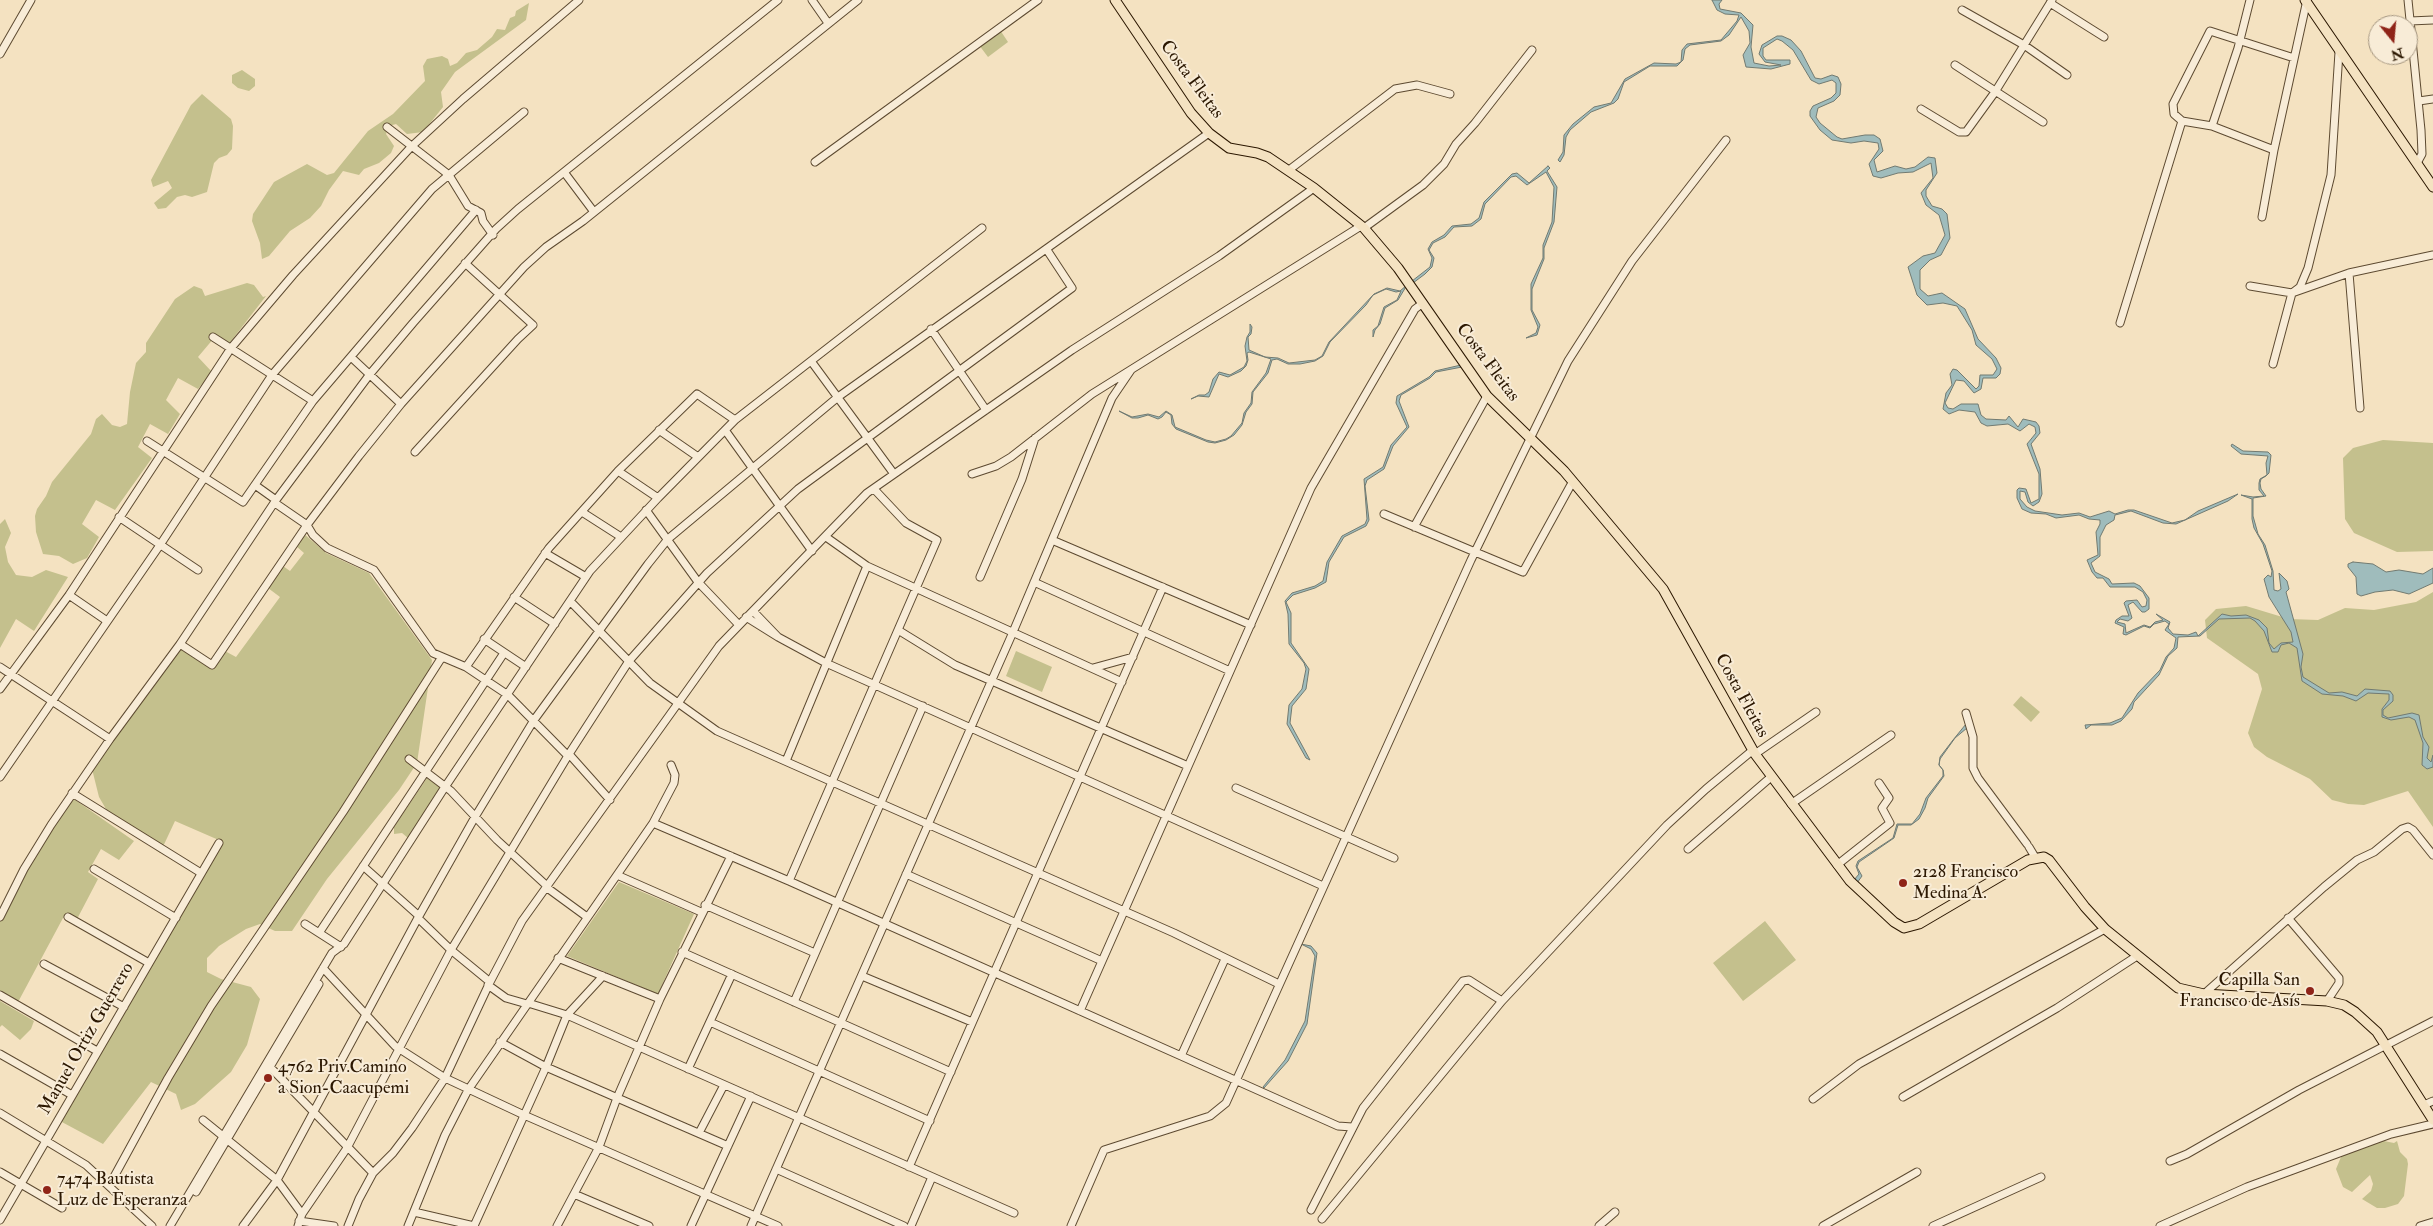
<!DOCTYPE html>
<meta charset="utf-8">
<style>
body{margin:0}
#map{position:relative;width:2433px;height:1226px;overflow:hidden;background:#f4e2c1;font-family:"IM FELL Double Pica",serif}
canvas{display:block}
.north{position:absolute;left:2368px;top:15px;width:50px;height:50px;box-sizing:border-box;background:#f8ecd7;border:1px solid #a69781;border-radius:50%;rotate:163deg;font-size:14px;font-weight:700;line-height:20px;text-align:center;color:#2b1701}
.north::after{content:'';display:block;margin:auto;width:18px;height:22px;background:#8f2418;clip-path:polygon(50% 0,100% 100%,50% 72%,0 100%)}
</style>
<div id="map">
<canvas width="2433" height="1226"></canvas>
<div class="north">N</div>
</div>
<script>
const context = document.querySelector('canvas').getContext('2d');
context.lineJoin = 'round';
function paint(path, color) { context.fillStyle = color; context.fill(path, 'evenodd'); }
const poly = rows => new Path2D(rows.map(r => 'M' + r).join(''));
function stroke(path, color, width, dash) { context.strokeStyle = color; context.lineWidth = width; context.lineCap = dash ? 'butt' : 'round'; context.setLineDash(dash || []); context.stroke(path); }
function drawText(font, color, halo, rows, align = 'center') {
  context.font = font + ' "IM FELL Double Pica",serif'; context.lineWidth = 4; context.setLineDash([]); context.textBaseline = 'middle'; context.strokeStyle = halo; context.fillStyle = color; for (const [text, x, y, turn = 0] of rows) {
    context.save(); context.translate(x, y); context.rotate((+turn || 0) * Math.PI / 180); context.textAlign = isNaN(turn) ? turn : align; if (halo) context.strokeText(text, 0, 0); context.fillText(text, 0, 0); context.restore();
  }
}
const green = poly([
 [529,3,526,20,455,72,441,92,443,107,423,132,407,134,396,124,389,126,386,134,394,146,391,153,379,163,364,169,359,175,343,171,329,190,321,206,310,218,290,231,269,256,262,259,260,243,252,221,253,214,274,182,307,164,327,175,334,173,368,131,393,114,425,81,423,66,427,59,442,56,448,59,450,66,457,63,466,53,477,50,492,37,497,29,505,30,510,18,515,16,516,11],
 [1000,30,1008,42,988,57,979,45],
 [242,70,255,79,255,86,249,91,238,88,232,83,232,75],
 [202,94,231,119,233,126,232,149,227,155,219,158,214,163,207,192,192,197,185,195,177,197,166,208,158,209,154,203,172,188,168,181,153,187,151,180,191,105],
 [247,283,254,285,263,297,266,296,228,345,214,338,198,357,212,372,198,389,178,378,166,400,180,414,168,434,150,424,138,447,152,458,115,510,96,500,82,524,99,537,87,558,73,564,59,556,43,554,36,532,35,516,37,509,46,496,52,482,91,434,96,419,102,414,112,425,120,427,127,424,130,392,136,363,146,352,146,343,175,299,194,286,202,289,205,296],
 [2383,440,2433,443,2433,551,2397,552,2354,533,2345,519,2343,458,2353,448],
 [5,519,11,533,5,547,8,562,16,575,32,577,46,570,68,577,34,631,16,619,0,648,0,524],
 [303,533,326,553,369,573,432,660,417,763,399,790,327,879,292,931,275,931,260,924,246,929,219,946,207,958,207,972,221,979,251,987,260,999,247,1045,231,1072,195,1104,181,1110,176,1094,151,1082,103,1144,60,1121,221,841,175,821,160,853,110,816,99,797,92,769,180,649,213,669,223,650,236,657,280,597,268,588,283,566,290,571,304,553,296,546],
 [2433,592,2433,827,2408,791,2364,805,2348,804,2332,800,2310,779,2267,757,2254,747,2248,733,2262,689,2258,674,2207,638,2205,620,2216,609,2246,606,2289,619,2318,620,2345,608,2374,610,2416,602],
 [1016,651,1052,667,1042,692,1006,676],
 [2021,696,2040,712,2031,722,2013,705],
 [427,778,441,788,408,838,402,833,394,834,394,827],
 [71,797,134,841,119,860,101,849,88,872,98,879,76,921,63,918,17,1004,0,994,0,921,25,870],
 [619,882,694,914,658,994,567,956],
 [1765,921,1796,960,1743,1001,1713,963],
 [0,1001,34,1021,31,1029,20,1040,2,1025,0,1027],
 [2384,1141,2394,1143,2397,1141,2400,1152,2407,1159,2408,1164,2404,1196,2398,1204,2385,1208,2377,1208,2362,1199,2371,1191,2373,1184,2370,1175,2352,1192,2343,1187,2336,1169,2341,1157,2355,1149]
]);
const water = poly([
 [1712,0,1722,0,1719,4,1720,9,1741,13,1753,25,1751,47,1754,63,1769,66,1781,65,1765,62,1759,54,1762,45,1777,36,1782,36,1791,40,1801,51,1815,78,1821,79,1832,75,1838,77,1841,84,1840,95,1834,101,1818,108,1816,117,1820,123,1837,137,1842,139,1865,135,1874,135,1880,139,1883,151,1874,160,1877,172,1895,166,1906,169,1915,167,1928,157,1935,158,1937,173,1926,190,1926,196,1932,206,1942,209,1947,214,1950,238,1941,255,1930,260,1920,270,1920,289,1928,296,1942,293,1965,309,1978,339,1996,358,2001,368,2000,374,1996,378,1983,378,1981,389,1974,393,1964,381,1956,380,1945,403,1948,408,1953,409,1961,404,1978,404,1981,415,1986,419,2006,420,2009,416,2018,427,2023,419,2036,422,2039,426,2040,433,2031,444,2040,469,2042,494,2039,502,2033,506,2028,502,2025,492,2020,491,2020,499,2027,507,2035,511,2062,515,2079,513,2090,517,2109,511,2115,514,2128,510,2134,510,2172,523,2185,520,2198,511,2238,494,2228,501,2176,524,2163,523,2131,511,2115,515,2114,520,2106,525,2100,537,2100,556,2091,563,2095,572,2109,579,2112,584,2134,583,2140,586,2149,598,2149,609,2145,612,2142,612,2133,602,2128,605,2132,618,2128,621,2120,619,2117,622,2125,624,2126,633,2144,625,2150,627,2155,622,2163,620,2156,614,2170,622,2168,628,2173,634,2188,635,2196,632,2198,636,2222,614,2231,616,2246,615,2259,620,2267,628,2269,643,2274,649,2281,643,2293,642,2291,632,2269,597,2264,579,2268,575,2271,577,2272,571,2263,544,2254,528,2252,519,2252,499,2241,495,2253,497,2264,496,2259,490,2259,483,2260,479,2267,475,2266,463,2268,456,2241,454,2231,446,2232,444,2243,451,2268,452,2271,455,2269,473,2266,476,2261,479,2260,483,2261,489,2266,496,2253,498,2253,516,2258,534,2265,545,2273,571,2274,590,2278,591,2281,589,2279,573,2287,581,2289,589,2286,592,2303,654,2301,667,2303,677,2329,693,2342,692,2357,696,2365,689,2390,691,2393,695,2393,701,2383,710,2383,715,2388,718,2412,713,2419,715,2423,737,2429,747,2427,758,2431,762,2433,755,2433,767,2427,769,2422,765,2423,743,2415,720,2409,717,2391,720,2382,717,2382,709,2389,700,2389,694,2368,693,2356,701,2343,696,2322,694,2302,681,2297,648,2289,643,2281,645,2278,652,2272,652,2264,631,2255,621,2250,618,2219,619,2200,636,2178,637,2177,648,2168,656,2159,675,2134,702,2132,709,2121,721,2112,725,2091,725,2086,729,2085,725,2110,723,2122,718,2138,693,2160,670,2166,657,2174,648,2176,638,2165,630,2169,624,2165,621,2154,624,2150,628,2144,626,2126,635,2123,634,2124,627,2115,623,2116,620,2122,616,2129,616,2124,603,2126,601,2137,600,2142,607,2146,606,2147,600,2143,592,2135,587,2110,587,2103,578,2097,578,2092,572,2087,560,2098,555,2096,532,2100,524,2100,520,2089,519,2079,515,2056,518,2046,514,2031,513,2022,509,2017,498,2017,490,2019,488,2026,489,2031,503,2039,499,2039,474,2027,444,2036,433,2035,427,2029,424,2020,431,2008,424,1987,426,1981,423,1975,412,1959,410,1949,414,1943,409,1946,393,1952,385,1950,374,1953,369,1957,370,1976,389,1979,386,1980,375,1993,375,1997,369,1992,359,1976,345,1972,330,1957,306,1943,303,1927,305,1917,295,1908,267,1923,256,1935,253,1945,235,1939,215,1926,205,1921,193,1933,178,1931,163,1913,172,1898,173,1881,178,1873,176,1869,164,1879,149,1878,143,1864,141,1851,143,1832,140,1820,130,1810,116,1810,111,1813,106,1831,98,1836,93,1836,83,1832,80,1819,84,1811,80,1793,50,1782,41,1777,39,1763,48,1763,56,1766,60,1790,60,1790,64,1771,69,1746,67,1743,55,1750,43,1749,31,1741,17,1729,35,1721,41,1690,45,1685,49,1683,60,1677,66,1650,66,1624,82,1618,99,1614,103,1591,112,1570,130,1566,137,1564,155,1560,162,1558,160,1563,152,1564,135,1573,124,1594,107,1611,103,1625,79,1654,63,1676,64,1681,62,1682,50,1687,44,1721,40,1737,21,1739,15,1725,14,1717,10,1712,0],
 [1548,166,1550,168,1547,171,1557,187,1554,222,1544,248,1544,259,1532,289,1532,310,1540,325,1537,335,1526,338,1536,333,1538,327,1531,310,1531,284,1543,258,1543,245,1552,222,1554,187,1546,172,1527,185,1516,176,1511,177,1485,204,1481,219,1472,226,1454,227,1445,237,1433,243,1429,250,1434,258,1432,267,1425,274,1413,283,1412,281,1430,267,1432,258,1428,249,1432,242,1444,235,1452,226,1471,224,1479,218,1484,202,1512,174,1517,173,1529,183,1548,166],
 [1407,285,1398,300,1385,308,1380,324,1375,330,1373,337,1373,330,1378,326,1384,307,1397,300,1401,291,1396,292,1386,289,1373,295,1366,305,1330,342,1323,356,1315,361,1300,364,1288,364,1277,359,1272,360,1268,373,1253,392,1252,404,1246,412,1242,425,1234,435,1226,440,1215,443,1208,442,1176,429,1172,424,1171,415,1166,412,1162,417,1158,419,1148,415,1138,418,1132,418,1119,411,1132,417,1148,414,1159,417,1166,411,1172,415,1175,427,1206,440,1215,442,1226,439,1231,436,1242,423,1244,413,1251,403,1252,392,1266,373,1271,359,1249,352,1247,353,1248,360,1246,366,1241,371,1228,377,1219,374,1209,397,1198,396,1191,399,1199,395,1205,395,1209,392,1213,379,1219,372,1230,375,1244,367,1247,361,1245,346,1247,337,1250,332,1250,324,1252,327,1251,334,1248,337,1249,350,1265,357,1278,358,1289,363,1315,360,1322,356,1329,342,1374,294,1387,288,1400,291,1407,285],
 [1461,365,1462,367,1436,372,1430,378,1401,395,1399,401,1409,427,1393,446,1384,469,1367,480,1365,486,1369,520,1366,526,1344,537,1329,562,1326,582,1315,588,1293,595,1286,602,1291,613,1291,643,1309,669,1306,689,1292,706,1290,723,1310,760,1306,758,1287,724,1289,705,1302,689,1306,669,1304,663,1289,644,1288,614,1285,601,1292,593,1315,586,1323,581,1327,562,1342,536,1365,524,1367,519,1364,479,1383,467,1391,445,1407,427,1396,403,1397,396,1429,377,1435,371,1461,365],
 [2353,562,2373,564,2386,572,2399,570,2423,574,2433,568,2433,583,2409,594,2393,590,2375,592,2361,596,2357,594,2356,577,2348,567,2348,564,2353,562],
 [1966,724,1967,728,1955,738,1940,759,1939,765,1943,770,1944,776,1928,798,1925,808,1919,819,1911,825,1898,825,1894,838,1859,862,1857,867,1862,876,1857,883,1854,880,1859,874,1856,866,1858,861,1893,838,1897,824,1912,824,1920,814,1926,798,1943,776,1943,770,1939,765,1940,757,1953,740,1966,724],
 [1301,944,1311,946,1317,953,1307,1024,1288,1061,1264,1088,1263,1087,1285,1060,1305,1021,1315,956,1311,949,1301,944]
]);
const minor = poly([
 [812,0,828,23],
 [2408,0,2421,130,2422,154,2417,163],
 [2050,3,2104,37],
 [1962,10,2024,45,2067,75],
 [2410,21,2433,20],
 [0,54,31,0],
 [1955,65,2043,122],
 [2419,101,2433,99],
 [1921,109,1959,132,1966,132,1995,92,2052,0],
 [2182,121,2174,114,2173,104,2210,31,2294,58],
 [2212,126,2238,48,2250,0],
 [387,127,449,175,468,206,481,213,483,221,493,235],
 [815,162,1038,0],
 [1289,170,1395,89,1417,85,1450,94],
 [564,172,594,212],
 [2262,217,2274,150,2307,0],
 [1364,228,1423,185,1444,164,1456,144,1475,123,1532,50],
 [2349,273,2360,408],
 [2250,286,2292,293,2349,273,2433,255],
 [2120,323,2182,121,2212,126,2274,150],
 [931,329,986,410],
 [213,337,313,401],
 [351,357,401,404],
 [811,361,894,474],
 [2273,364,2292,293,2300,287,2308,268,2331,175,2339,52],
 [659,430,698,457],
 [725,430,812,551],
 [147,441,243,502,313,401,476,210],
 [415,452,518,339,533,325,465,263],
 [618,471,658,498],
 [972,474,996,466,1011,457,1092,394,1361,226],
 [255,485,276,500],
 [275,503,307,525,313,535,327,548,374,570,433,653,466,667,508,695,568,756],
 [646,510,698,582,739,625],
 [582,512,621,537],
 [1384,514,1523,572,1573,481],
 [119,517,198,570],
 [1414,527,1487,396],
 [826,537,867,566,1122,682],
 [1052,540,1251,625],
 [545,553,586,577],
 [980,577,1022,479,1035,438],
 [1034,582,1230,671],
 [69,595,107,621],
 [514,597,555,624],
 [570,601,650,683,717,731,1174,933,1279,984],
 [746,617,778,637,753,611],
 [898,630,955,665,1188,766],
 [778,637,826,663,1323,886],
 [484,639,526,667],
 [180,644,212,665,307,525,359,456,401,404,524,267,546,247,583,221,858,0],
 [0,667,110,739],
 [466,667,549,548,618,471,697,394,735,420],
 [1093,668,1133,657],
 [0,689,69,595,231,348,293,275,411,147,463,99,579,0],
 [1966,713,1973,737,1973,768,1978,778,2027,844],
 [569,754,610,800],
 [1755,754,1816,712],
 [409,759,451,791,497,840,547,886],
 [786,761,867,566],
 [0,777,160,545,272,375,432,189,524,112],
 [1236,788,1394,858],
 [72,793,201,873],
 [1791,804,1891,735],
 [653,823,789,881,1338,1126,1352,1127],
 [2029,847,2035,857],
 [1688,849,1771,777],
 [1837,865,1890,823,1882,808,1889,798,1879,783],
 [363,866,419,916],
 [94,869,176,918],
 [906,874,1102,961],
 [617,875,701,912],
 [789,881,937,540,906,523,874,489],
 [546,887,587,917],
 [705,905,815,953],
 [0,917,24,869,51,825,110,739,180,644,276,500,370,374,413,323,496,229,518,209,778,0],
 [68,917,149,963],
 [418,918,451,950,490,982],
 [2288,918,2339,978,2339,983,2327,1001],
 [305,924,341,947],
 [319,933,504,653],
 [682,952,951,1072],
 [558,958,660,999],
 [44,964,124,1007],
 [323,968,395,1046,445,1078,524,1115,778,1226],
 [862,976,972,1022],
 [488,985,506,998,527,1004],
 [2204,994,2324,887,2357,860,2374,852,2402,829,2408,827,2413,830,2433,855],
 [0,995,97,1051],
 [794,1002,923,706],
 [528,1003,567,1015,1014,1213],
 [1080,1011,1311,488,1415,309,1423,303],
 [710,1022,930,1121],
 [500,1042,546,1067,728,1146],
 [0,1054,72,1095],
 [1181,1056,1225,959],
 [269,1066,373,1173],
 [688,1069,732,974],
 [1903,1097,2057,1008,2137,956],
 [1813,1099,1859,1064,2105,929],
 [2424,1105,2433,1101],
 [0,1113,86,1165,152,1226],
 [203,1120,277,1180,302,1214],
 [699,1133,724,1085],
 [2170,1161,2187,1154,2299,1090,2433,1021],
 [909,1167,1163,587],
 [776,1169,904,1226],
 [0,1172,62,1208],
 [109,1186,168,1078,211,1006,343,812,442,657],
 [196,1192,319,984],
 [574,1194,649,1226],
 [1311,1210,1363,1108,1463,981,1469,980,1502,1001],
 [414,1212,474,1226,546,1067,567,1015,603,976],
 [1322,1219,1502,1001,1667,825,1706,789,1753,750],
 [0,1220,219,843],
 [299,1221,334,1226],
 [170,1226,332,953,344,944,443,790,590,571,658,498,735,420,982,228],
 [243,1226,277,1180,419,916,475,817,534,720,648,564,668,539,838,397,1209,133],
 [298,1226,302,1214,347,1148,451,950,569,754,629,661,707,573,798,489,1072,288,1047,250],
 [348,1226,359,1199,373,1173,393,1153,412,1128,445,1078,490,982,522,921,719,646,867,493,1072,350,1219,256,1314,188],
 [408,1226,445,1135,468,1090,653,823,674,783,675,775,671,765],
 [557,1226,599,1147,617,1098,660,999,731,856],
 [691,1226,751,1096],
 [751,1226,1013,632,1112,398,1131,370],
 [911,1226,932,1177],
 [1071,1226,1104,1150,1210,1116,1226,1103,1471,560,1568,361,1632,261,1726,140],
 [1599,1226,1615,1212],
 [1823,1226,1917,1172],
 [1933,1226,2041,1177],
 [2160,1226,2247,1187,2391,1134,2433,1124],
 [2420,1226,2433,1222]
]);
const major = poly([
 [1115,0,1191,113,1209,133,1229,148,1257,153,1268,157,1314,188,1364,228,1398,268,1487,396,1564,471,1663,589,1755,754,1850,881,1894,922,1904,928,1919,924,2028,860,2044,857,2049,860,2085,907,2105,929,2178,988,2204,994,2327,1001,2344,1005,2355,1012,2377,1032,2433,1120],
 [2305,0,2433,187]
]);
const markers = [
 [1903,883,5,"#8f2418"],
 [2310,991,5,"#8f2418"],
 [268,1078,5,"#8f2418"],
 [47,1190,5,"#8f2418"]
];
const streetNames = [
 ["Costa Fleitas",1191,80,53],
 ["Costa Fleitas",1487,363,53],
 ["Costa Fleitas",1741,696,61],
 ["Manuel Ortiz Guerrero",87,1039,-60]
];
const poiNames = [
 ["2128 Francisco",1913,873],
 ["Medina A.",1913,894],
 ["Capilla San",2300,981,"right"],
 ["Francisco de Asís",2300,1002,"right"],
 ["4762 Priv.Camino",278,1068],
 ["a Sion-Caacupemi",278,1089],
 ["7474 Bautista",57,1180],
 ["Luz de Esperanza",57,1201]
];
paint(green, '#c4c08d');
paint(water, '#9fbcbc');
stroke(water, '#717a71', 1);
stroke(minor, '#5d4a31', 9);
stroke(major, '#2b1701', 11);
stroke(minor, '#f8ecd7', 7);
stroke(major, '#f4e2c1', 9);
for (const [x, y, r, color] of markers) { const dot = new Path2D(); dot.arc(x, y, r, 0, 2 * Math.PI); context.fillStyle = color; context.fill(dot); stroke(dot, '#f8ecd7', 2); }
drawText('18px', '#2b1701', '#f8ecd7', streetNames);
drawText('18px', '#2b1701', '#f8ecd7', poiNames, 'left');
</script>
